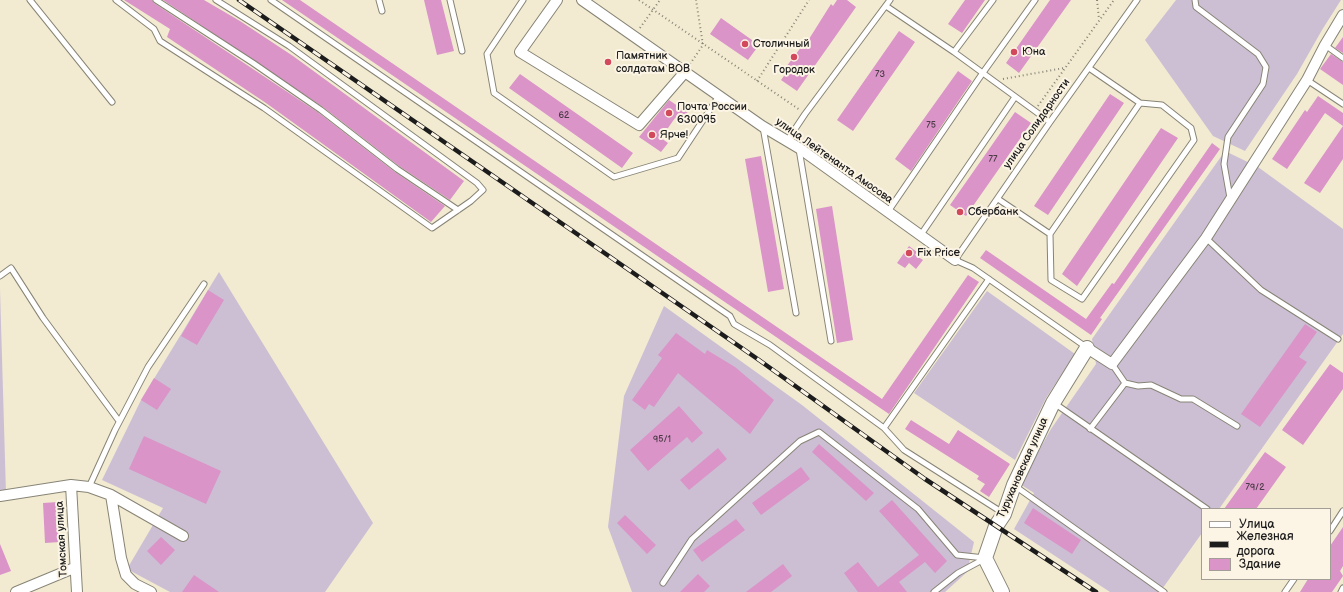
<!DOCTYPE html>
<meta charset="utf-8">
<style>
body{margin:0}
#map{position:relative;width:1343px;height:592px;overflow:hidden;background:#f2ebd1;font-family:"Balsamiq Sans",sans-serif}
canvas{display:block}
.legend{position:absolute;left:1201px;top:508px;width:130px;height:72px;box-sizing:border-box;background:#fcf5e5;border:1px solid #a29e95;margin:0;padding:5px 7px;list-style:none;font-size:12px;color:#1c1c1c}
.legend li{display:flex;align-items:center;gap:8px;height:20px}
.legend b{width:20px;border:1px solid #a29e95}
</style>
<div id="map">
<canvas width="1343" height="592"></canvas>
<ul class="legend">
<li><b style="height:5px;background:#fff"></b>Улица</li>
<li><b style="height:5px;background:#1c1c1c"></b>Железная дорога</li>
<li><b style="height:11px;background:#da94c8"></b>Здание</li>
</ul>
</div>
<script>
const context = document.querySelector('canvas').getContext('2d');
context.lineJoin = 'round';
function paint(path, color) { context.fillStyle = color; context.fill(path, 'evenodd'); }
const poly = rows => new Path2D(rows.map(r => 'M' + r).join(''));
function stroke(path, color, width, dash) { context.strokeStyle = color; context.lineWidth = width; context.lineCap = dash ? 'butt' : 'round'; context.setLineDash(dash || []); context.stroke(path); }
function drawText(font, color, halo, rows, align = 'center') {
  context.font = font + ' "Balsamiq Sans",sans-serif'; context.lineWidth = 4; context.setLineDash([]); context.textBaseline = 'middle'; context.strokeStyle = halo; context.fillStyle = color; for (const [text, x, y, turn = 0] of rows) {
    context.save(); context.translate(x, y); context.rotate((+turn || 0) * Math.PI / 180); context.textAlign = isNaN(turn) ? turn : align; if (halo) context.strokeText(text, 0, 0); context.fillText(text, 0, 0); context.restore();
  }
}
const industrial = poly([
 [1176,0,1341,0,1322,30,1297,74,1245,151,1213,136,1145,40],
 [1225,151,1258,167,1343,229,1343,334,1219,509,1202,509,1202,533,1160,592,1110,592,1014,529,1034,493,1020,484,1051,429,1096,364,1092,339],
 [219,272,373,523,325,592,170,592,127,569,163,508,102,480,141,400],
 [0,289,6,494,0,494],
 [987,291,1075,354,1046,398,1015,460,914,393],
 [664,306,802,405,974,542,967,572,945,592,632,592,608,527,624,396]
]);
const building = poly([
 [124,0,152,0,154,3,319,113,395,172,445,206,431,222,266,103,167,37,170,29],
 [163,0,204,0,240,21,293,56,464,181,450,200,399,166,323,107],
 [282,0,300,0,882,399,968,275,979,282,889,414],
 [424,0,441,0,454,51,437,55],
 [837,0,847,0,856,7,797,91,781,80,789,69,786,67,802,46,804,47,831,4,833,6],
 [965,0,985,0,962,33,948,24],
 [1050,0,1071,0,1019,73,1006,63],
 [721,18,759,45,748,60,710,34],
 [899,31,915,42,853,131,837,120],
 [1343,37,1343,53,1335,48],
 [1331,54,1343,62,1343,85,1320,69],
 [958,71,972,81,911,171,895,159],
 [520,74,633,153,622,168,509,88],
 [1110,94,1124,103,1048,215,1034,206],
 [1318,96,1343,113,1343,159,1320,193,1304,183,1343,126,1325,113,1287,169,1272,159,1305,110,1307,112],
 [669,100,688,113,681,123,675,118,661,138,668,143,661,152,639,137],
 [1015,112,1031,123,966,216,950,205],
 [1161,128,1178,138,1077,286,1062,274],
 [1212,143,1220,149,1100,318,1102,319,1091,335,980,258,986,250,1086,319,1112,283,1114,284],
 [761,156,784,289,768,292,745,159],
 [832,206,853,340,837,343,816,209],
 [909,246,917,252,915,255,923,260,916,269,909,263,905,268,897,263],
 [208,290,224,300,197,345,181,336],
 [1305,324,1317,332,1299,357,1307,362,1260,427,1241,414],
 [676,333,705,354,707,350,735,367,774,400,750,434,678,373,654,407,649,404,645,410,632,400,662,358,658,355],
 [1330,364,1343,373,1343,389,1303,445,1282,430],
 [154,378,171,389,157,410,141,400],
 [679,406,703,433,692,443,687,437,648,471,630,450],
 [911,420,949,444,958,430,1010,464,989,497,980,491,985,484,977,479,979,476,905,429],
 [144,436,221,471,206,504,129,469],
 [819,444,874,493,866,501,812,452],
 [718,448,727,459,689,490,680,480],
 [1265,452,1286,467,1256,509,1224,509],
 [801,467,810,479,761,515,752,503],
 [892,500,947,561,935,573,925,562,899,582,907,592,858,592,844,573,858,562,878,587,919,555,879,511],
 [58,502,60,542,45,543,43,503],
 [1033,508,1081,540,1072,554,1024,523],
 [625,515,656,545,647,554,617,523],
 [736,519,745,530,702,562,693,550],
 [1343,527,1343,566,1340,571,1343,576,1332,592,1300,592,1308,579,1330,579,1330,546],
 [161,537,175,550,161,565,147,551],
 [0,544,11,571,0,575],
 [783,564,792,576,771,592,746,592],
 [698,574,710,586,704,592,680,592],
 [194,575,219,592,182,592]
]);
const path = poly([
 [639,0,800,110],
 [1097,0,1099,19],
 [640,28,660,0],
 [690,64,703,45,696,0],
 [1003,79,1064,68],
 [757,81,809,0],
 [1038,106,1114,0]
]);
const lane = poly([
 [30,0,112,102],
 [116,0,154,29,160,41,264,108,432,228,471,201,483,190,477,183,289,46,216,0],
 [156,0,253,63,321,110,397,169,458,210],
 [271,0,730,316,734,324,770,345,884,428,989,279],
 [379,0,382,11],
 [450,0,462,51],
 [523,0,487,54,494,93,614,177,678,158,719,96],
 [1195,0,1196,7,1258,54,1266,67,1263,84,1228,137,1224,164,1230,198],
 [886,6,954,52,1050,122],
 [1325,45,1343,58],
 [954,52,993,0],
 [1307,80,1343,104],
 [763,127,796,313],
 [787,141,805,114,890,0],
 [799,149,831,341],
 [998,199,1050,234,1051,280,1082,299,1194,140,1191,128,1162,105,1140,103,1089,68],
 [887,213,982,74,1035,0],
 [1050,234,1140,103],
 [920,236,1015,97],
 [1206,238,1261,290,1338,339],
 [0,276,11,268,43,318,119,421],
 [1086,347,973,268,955,260,1050,122,1137,0],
 [1112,364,1125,383,1138,386,1151,385,1181,399,1193,399,1237,426],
 [1054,403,1207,509],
 [884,428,904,450,1003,513],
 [1090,429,1125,383],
 [1015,486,1164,592],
 [89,487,115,430,148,367,204,284],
 [1330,531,1343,511],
 [663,583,692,539,800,441,819,432,918,509,957,555,985,558],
 [934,592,958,573,984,559],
 [1285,592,1294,579],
 [1341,592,1343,588]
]);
const street = poly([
 [557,0,520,52,639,125,685,72],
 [582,0,762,126,799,148,955,260],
 [1087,348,1112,364,1206,238,1307,80,1325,45,1343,15],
 [71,485,77,592],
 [111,495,121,558,126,575,135,584,151,592],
 [0,496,71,485,89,487,111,495,183,536],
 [16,592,74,568]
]);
const secondary = poly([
 [1002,592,985,558,996,526,1004,514,1014,485,1053,403,1087,348]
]);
const rail = poly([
 [239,0,759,360,925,479,1096,592]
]);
const markers = [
 [745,44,4,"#d1495b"],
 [1014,52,4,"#d1495b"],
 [794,57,4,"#d1495b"],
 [608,62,4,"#d1495b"],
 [669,113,4,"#d1495b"],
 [652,135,4,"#d1495b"],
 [960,212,4,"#d1495b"],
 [909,253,4,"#d1495b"]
];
const numberNames = [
 ["73",880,75],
 ["62",564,116],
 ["75",931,126],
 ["77",993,160],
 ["95/1",662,440],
 ["79/2",1255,488]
];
const poiNames = [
 ["Столичный",753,44],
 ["Юна",1022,52],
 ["Памятник",616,56],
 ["солдатам ВОВ",616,69],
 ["Городок",794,70,"center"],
 ["Почта России",677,107],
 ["630095",677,120],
 ["Ярче!",660,135],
 ["Сбербанк",968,212],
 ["Fix Price",917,253]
];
const streetNames = [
 ["улица Солидарности",1037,124,-55],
 ["улица Лейтенанта Амосова",834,161,35],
 ["Турухановская улица",1023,468,-66],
 ["Томская улица",62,539,-93]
];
paint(industrial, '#ccbfd4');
paint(building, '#da94c8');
stroke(lane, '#878476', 7);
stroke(street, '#878476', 12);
stroke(secondary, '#878476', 16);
stroke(path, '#878476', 2, [1, 3]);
stroke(lane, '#fff', 5);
stroke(street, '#fff', 10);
stroke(secondary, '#fff', 14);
stroke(rail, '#1c1c1c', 4.5);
stroke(rail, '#fcf5e5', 3, [9]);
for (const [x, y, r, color] of markers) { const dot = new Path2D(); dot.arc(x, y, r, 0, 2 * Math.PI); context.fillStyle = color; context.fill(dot); stroke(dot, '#fcf5e5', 1.5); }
drawText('9px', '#4c3a47', null, numberNames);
drawText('11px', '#1c1c1c', '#fcf5e5', poiNames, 'left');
drawText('11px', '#1c1c1c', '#fcf5e5', streetNames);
</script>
